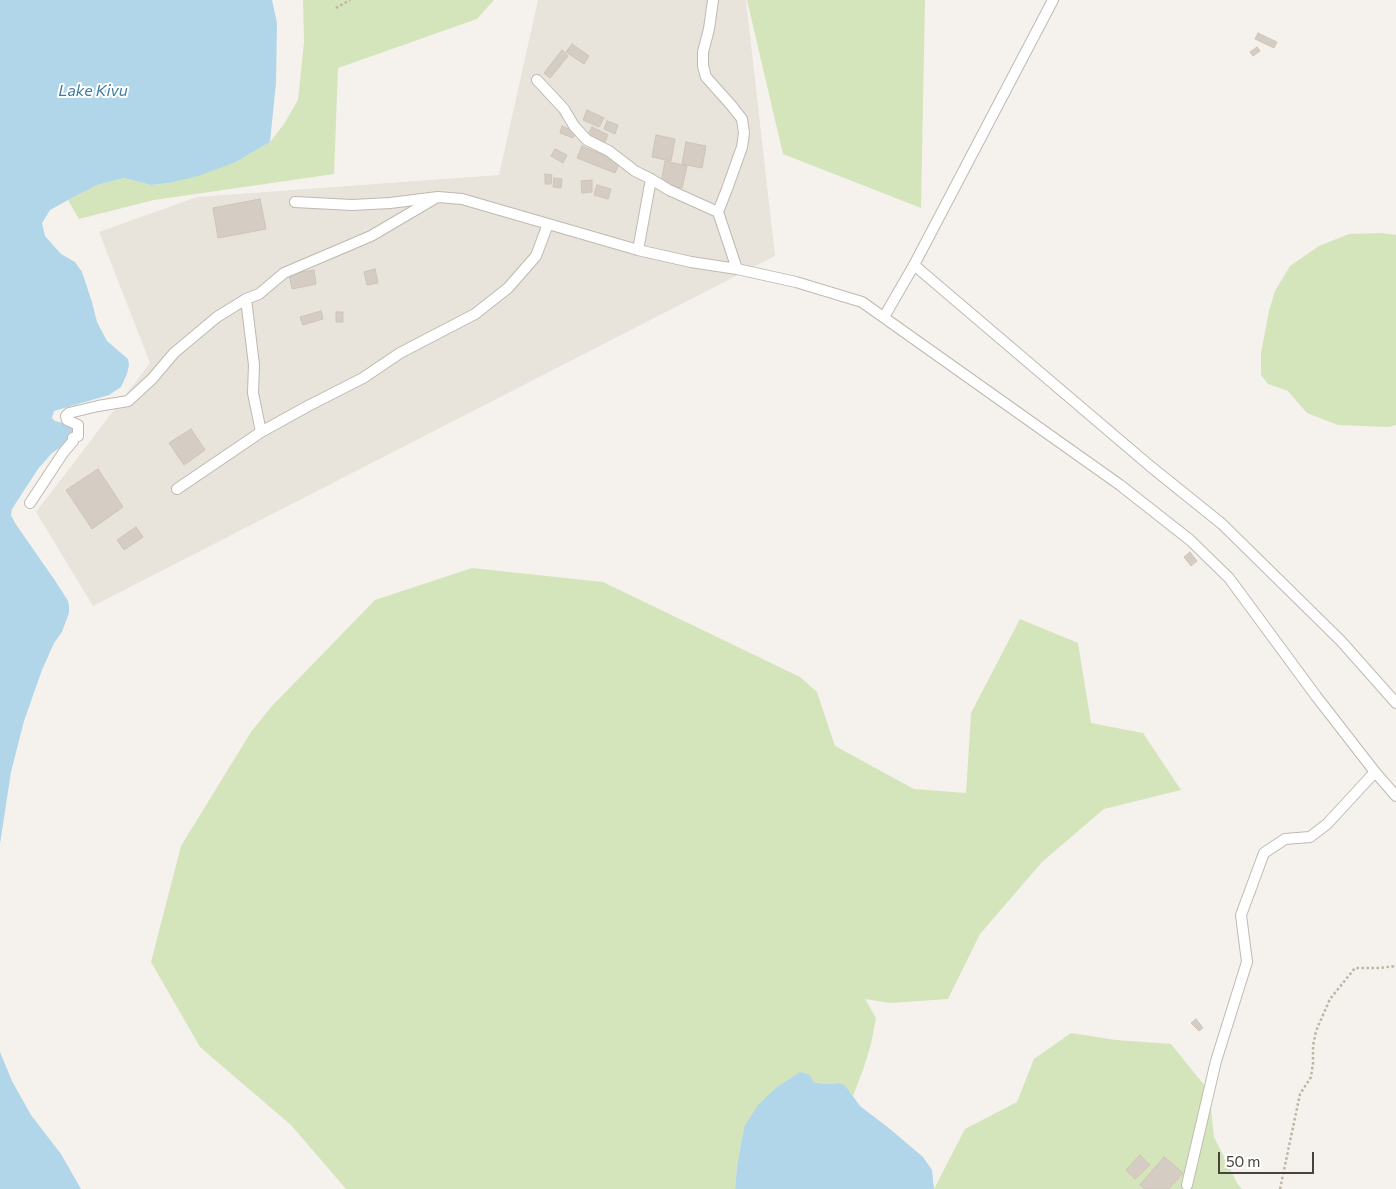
<!DOCTYPE html>
<style>
body{margin:0}
#map{position:relative;width:1396px;height:1189px;overflow:hidden;background:#f5f2ed;font-family:Commissioner,sans-serif}
canvas{display:block}
.scale{position:absolute;left:1218px;top:1152px;width:96px;height:22px;box-sizing:border-box;border:2px solid #48423b;border-top:0;padding-left:6px;font-size:15px;line-height:18px;white-space:nowrap;color:#48423b;-webkit-text-stroke:4px #fff;paint-order:stroke}
</style>
<div id="map">
<canvas width="1396" height="1189"></canvas>
<div class="scale">50 m</div>
</div>
<script>
const context = document.querySelector('canvas').getContext('2d');
context.lineJoin = 'round';
function paint(path, color) { context.fillStyle = color; context.fill(path, 'evenodd'); }
const poly = rows => new Path2D(rows.map(r => 'M' + r).join(''));
function stroke(path, color, width, dash) { context.strokeStyle = color; context.lineWidth = width; context.lineCap = dash ? 'butt' : 'round'; context.setLineDash(dash || []); context.stroke(path); }
function drawText(font, color, halo, rows, align = 'center') {
  context.font = font + ' Commissioner,sans-serif'; context.lineWidth = 4; context.setLineDash([]); context.textBaseline = 'middle'; context.strokeStyle = halo; context.fillStyle = color; for (const [text, x, y, turn = 0] of rows) {
    context.save(); context.translate(x, y); context.rotate((+turn || 0) * Math.PI / 180); context.textAlign = isNaN(turn) ? turn : align; if (halo) context.strokeText(text, 0, 0); context.fillText(text, 0, 0); context.restore();
  }
}
const residential = poly([
 [538,0,746,0,775,256,93,606,36,512,150,363,99,232,197,197,499,175]
]);
const green = poly([
 [303,0,494,0,477,19,338,68,334,174,154,200,79,219,68,200,97,185,124,178,151,185,169,183,236,162,270,142,284,124,298,100,304,42],
 [747,0,925,0,921,208,783,154],
 [1381,233,1396,235,1396,425,1389,427,1338,425,1307,413,1288,391,1268,384,1261,375,1261,353,1269,311,1275,291,1290,266,1319,246,1349,234],
 [472,568,603,582,800,677,817,692,835,746,914,789,966,793,971,713,1020,619,1078,643,1091,723,1143,733,1181,790,1104,809,1042,862,980,934,948,999,890,1003,865,999,876,1018,871,1044,863,1070,853,1096,845,1085,839,1083,823,1084,813,1082,809,1075,744,1127,737,1166,735,1189,346,1189,291,1125,200,1047,151,962,181,846,251,732,272,706,375,600],
 [1071,1033,1116,1040,1171,1044,1209,1091,1214,1137,1237,1183,1242,1189,934,1189,965,1129,1017,1102,1034,1059]
]);
const water = poly([
 [0,0,272,0,277,23,276,83,270,142,236,162,198,176,169,183,151,185,124,178,97,185,68,200,50,210,42,223,45,236,61,254,75,262,82,272,92,302,97,322,107,341,128,359,129,365,127,374,121,387,109,395,54,411,52,418,55,421,67,424,75,429,74,433,65,444,52,453,38,469,12,509,11,515,15,523,56,582,68,601,69,606,69,613,62,632,54,643,42,670,24,721,11,772,0,844],
 [0,1052,12,1081,31,1115,61,1154,81,1189,0,1189],
 [800,1072,810,1075,813,1082,823,1084,839,1083,845,1085,860,1106,890,1129,923,1157,932,1170,934,1189,735,1189,737,1166,744,1127,758,1105,777,1087]
]);
const building = poly([
 [1258,33,1277,42,1274,48,1255,39,1258,33],
 [572,44,589,56,584,64,566,52,572,44],
 [1257,47,1260,51,1253,56,1250,52,1257,47],
 [562,50,568,56,550,78,544,73,562,50],
 [587,110,604,118,599,127,583,120,587,110],
 [607,121,618,125,615,134,604,129,607,121],
 [562,126,576,132,573,138,560,133,562,126],
 [592,127,608,135,604,144,587,136,592,127],
 [656,135,675,139,671,161,652,157,656,135],
 [686,142,706,146,702,168,682,164,686,142],
 [582,146,620,162,615,173,577,158,582,146],
 [555,149,567,155,563,163,551,156,555,149],
 [665,161,687,166,682,188,661,183,665,161],
 [545,174,552,175,551,184,545,184,545,174],
 [554,178,562,179,561,188,553,187,554,178],
 [592,180,592,192,582,193,581,181,592,180],
 [597,185,611,189,608,199,594,195,597,185],
 [260,199,266,229,218,238,213,208,260,199],
 [375,269,378,283,367,285,364,272,375,269],
 [314,270,316,284,292,289,289,274,314,270],
 [321,311,323,319,303,325,300,317,321,311],
 [336,312,343,312,343,322,336,322,336,312],
 [191,429,205,450,184,465,169,443,191,429],
 [98,469,123,507,92,529,66,490,98,469],
 [136,527,143,537,124,550,117,540,136,527],
 [1190,552,1197,561,1191,566,1184,557,1190,552],
 [1196,1019,1203,1028,1199,1031,1191,1023,1196,1019],
 [1140,1155,1150,1165,1135,1179,1126,1170,1140,1155],
 [1164,1157,1183,1173,1169,1189,1145,1189,1140,1185,1164,1157]
]);
const path = poly([
 [336,8,350,0],
 [1280,1189,1300,1094,1311,1077,1313,1063,1313,1046,1316,1031,1330,999,1355,968,1379,968,1396,966]
]);
const street = poly([
 [713,0,709,29,703,52,703,66,706,77,731,105,742,119,744,133,742,147,727,189,718,212,737,269],
 [537,80,564,109,574,126,587,140,609,151,635,171,651,179,669,190,718,212],
 [295,202,352,205,390,203,438,197,462,199,638,250,691,262,737,269,796,282,862,302,1120,485,1190,540,1229,578,1316,696,1375,772,1396,796],
 [638,250,651,179],
 [914,265,1150,466,1222,524,1341,641,1396,703],
 [246,299,254,365,253,393,261,432],
 [884,317,914,265,1053,0],
 [177,489,261,432,308,406,363,378,400,353,475,314,508,288,536,256,548,224],
 [30,503,63,453,73,441,73,438,78,436,78,425,67,420,66,416,69,413,98,406,128,401,152,379,174,353,217,317,246,299,259,294,284,273,371,236,434,199],
 [1187,1185,1216,1061,1247,962,1241,915,1264,853,1285,839,1310,837,1327,824,1375,772]
]);
const waterNames = [
 ["Lake Kivu",93,91]
];
paint(residential, '#e8e3db');
paint(green, '#d4e4bb');
paint(water, '#b1d6e9');
paint(building, '#d5cdc3');
stroke(building, '#cfc4b7', 1);
stroke(street, '#bfb9b0', 12);
stroke(path, '#bfb3a3', 2.5, [2.5, 2.5]);
stroke(street, '#fff', 10);
drawText('italic 16px', '#3d7da1', '#fff', waterNames);
</script>
